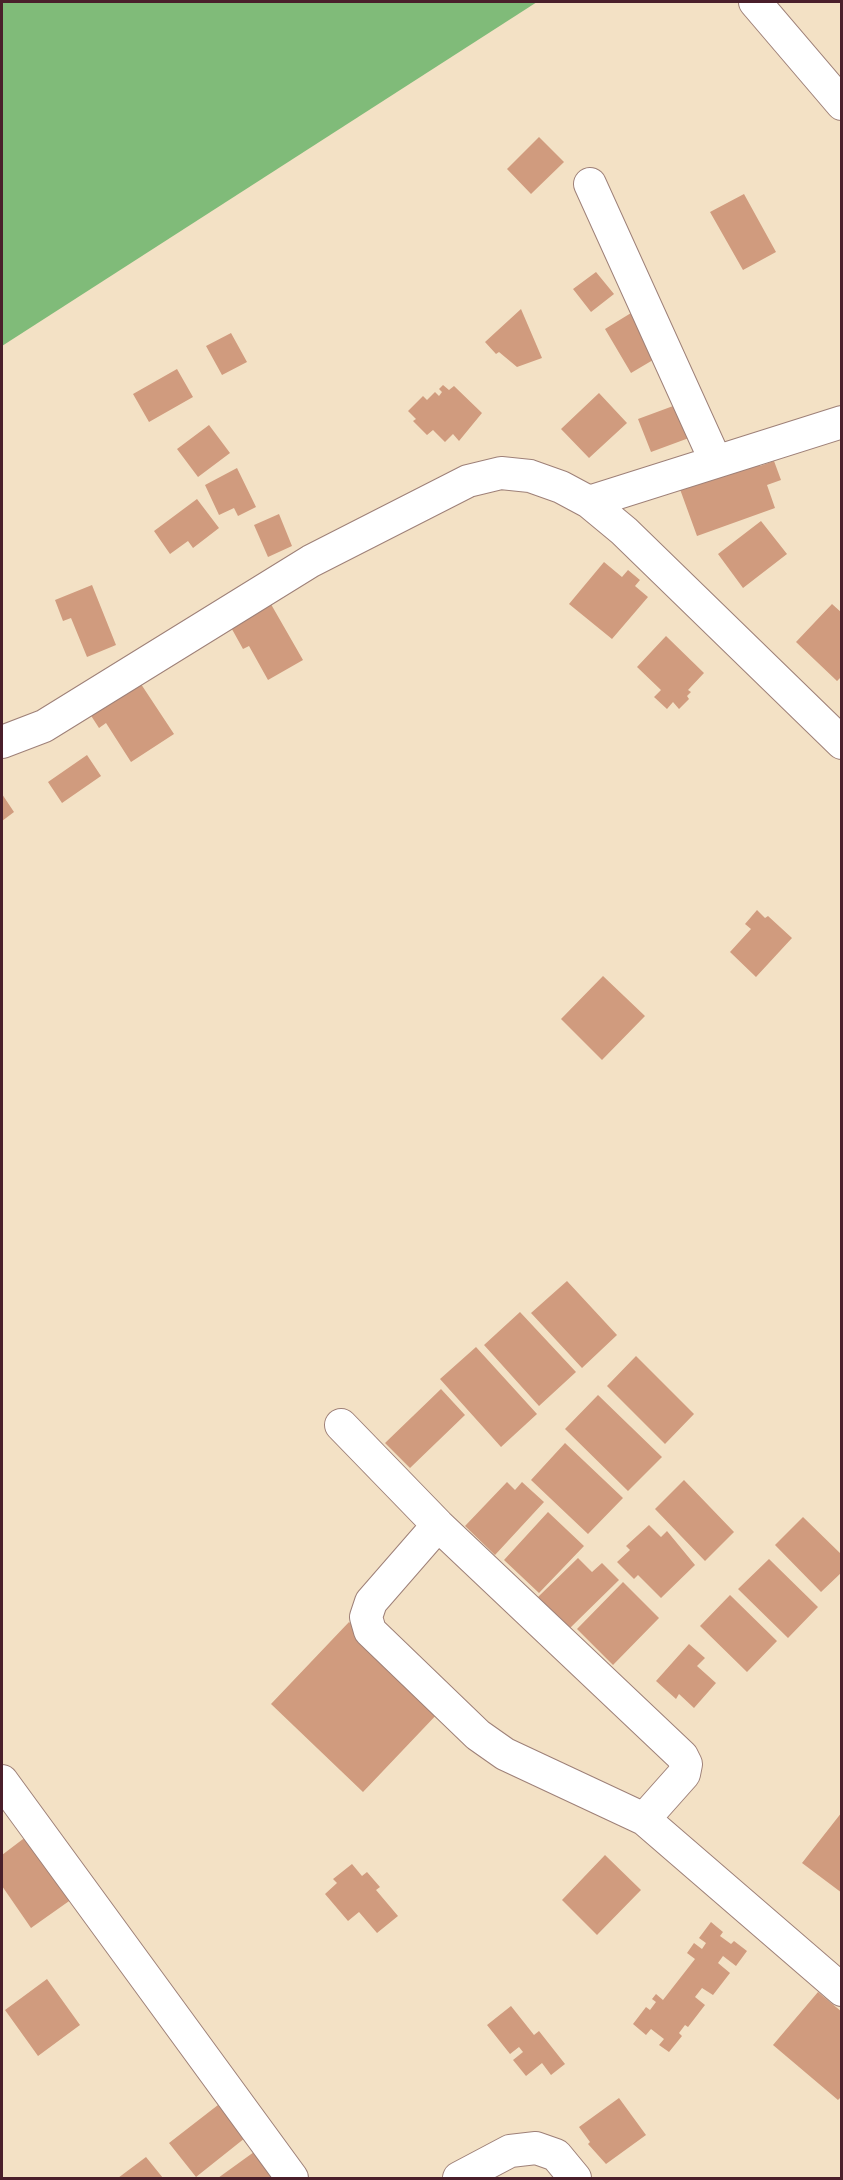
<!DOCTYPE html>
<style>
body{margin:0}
#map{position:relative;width:843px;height:2180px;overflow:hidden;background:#f3e1c5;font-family:Sriracha,sans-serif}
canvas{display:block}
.frame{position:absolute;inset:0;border:3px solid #4a1f2b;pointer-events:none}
</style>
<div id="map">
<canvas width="843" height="2180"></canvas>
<div class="frame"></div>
</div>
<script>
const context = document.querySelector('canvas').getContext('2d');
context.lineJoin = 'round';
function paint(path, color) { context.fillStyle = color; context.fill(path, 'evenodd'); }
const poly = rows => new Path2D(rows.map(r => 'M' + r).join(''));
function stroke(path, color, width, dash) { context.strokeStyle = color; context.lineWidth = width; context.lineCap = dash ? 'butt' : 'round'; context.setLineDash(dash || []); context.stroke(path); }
const forest = poly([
 [2,2,537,2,2,346]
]);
const building = poly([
 [539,137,564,162,531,194,507,169],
 [744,194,776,252,743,270,710,212],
 [596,272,614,294,591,312,573,289],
 [521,309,542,358,517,367,499,352,496,354,485,342],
 [631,313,658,357,631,373,605,329],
 [231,333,247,362,222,375,206,346],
 [177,369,193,397,149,422,133,394],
 [443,385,449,390,454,386,482,413,459,441,453,434,445,442,433,430,427,435,413,421,416,419,408,411,423,396,427,400,435,392,439,396,442,392,439,389],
 [599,393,627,423,589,458,561,429],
 [684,402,697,435,651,452,638,419],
 [209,425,230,453,198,477,177,449],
 [755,454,760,466,774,461,781,480,767,485,775,508,697,536,677,481],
 [237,468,256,507,238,516,234,508,219,515,205,485],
 [197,499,219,528,193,548,188,541,170,554,154,531],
 [279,514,292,546,268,557,254,525],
 [761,521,787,554,743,588,718,554],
 [604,562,622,577,628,570,640,580,635,586,648,597,612,639,569,604],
 [92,585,116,645,87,657,71,618,63,621,55,600],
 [268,599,303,660,268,680,249,646,243,649,228,622],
 [832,604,842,613,842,676,837,681,796,642],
 [666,636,704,673,688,690,691,692,687,696,689,699,679,709,673,702,667,709,654,697,661,690,637,667],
 [137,678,174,734,131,762,106,723,99,728,88,711],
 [87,755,101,776,62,803,48,782],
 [2,794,14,812,2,821],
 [757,910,765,918,768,916,792,938,756,977,730,952,751,929,745,924],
 [603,976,645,1016,602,1060,561,1019],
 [567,1281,617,1335,582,1368,531,1313],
 [520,1312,576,1372,539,1406,484,1345],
 [476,1347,537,1414,501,1447,440,1379],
 [636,1356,694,1414,665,1444,607,1386],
 [441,1389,465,1415,410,1468,385,1443],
 [598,1395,662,1457,628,1491,565,1429],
 [565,1443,623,1498,588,1534,531,1480],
 [684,1480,734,1532,705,1561,655,1509],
 [507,1482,515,1490,522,1482,544,1502,495,1555,465,1526],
 [548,1512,584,1546,539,1593,504,1560],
 [803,1517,842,1555,842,1572,821,1592,775,1545],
 [649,1525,661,1537,667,1531,695,1565,661,1598,638,1575,634,1579,617,1562,630,1550,626,1546],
 [578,1558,592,1572,602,1563,619,1580,569,1629,538,1597],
 [769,1559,818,1607,788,1638,738,1589],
 [623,1582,659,1618,613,1665,577,1629],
 [730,1595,777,1641,747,1672,700,1626],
 [349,1622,441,1710,363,1792,271,1704],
 [689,1644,705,1658,697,1666,716,1683,694,1708,679,1694,676,1699,656,1681],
 [842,1812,842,1893,802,1863],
 [27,1836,72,1899,31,1928,2,1886,2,1855],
 [605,1855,641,1890,597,1935,562,1900],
 [352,1864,362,1876,367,1872,380,1887,376,1890,398,1916,377,1933,359,1912,348,1921,325,1894,337,1883,333,1879],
 [711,1922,723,1932,720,1936,731,1944,734,1941,747,1951,736,1966,723,1956,718,1963,730,1973,713,1995,702,1988,695,1997,705,2005,688,2027,685,2025,679,2033,682,2036,669,2052,659,2045,664,2039,651,2029,646,2035,633,2024,646,2007,650,2010,656,2002,652,1999,656,1994,663,2000,695,1959,687,1953,694,1943,702,1949,706,1943,699,1938],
 [47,1979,80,2025,38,2056,5,2010],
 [818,1992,842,2012,842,2096,838,2100,773,2045],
 [511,2006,534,2035,539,2031,565,2064,551,2075,542,2063,526,2076,513,2060,523,2052,519,2047,510,2054,487,2025],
 [619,2098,646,2135,606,2164,588,2144,590,2142,579,2127],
 [218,2105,245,2138,196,2177,169,2143],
 [254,2152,274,2178,218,2178],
 [146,2157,163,2178,118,2178]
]);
const street = poly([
 [755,2,842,104],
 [590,184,716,462],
 [589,502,842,422],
 [2,742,44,726,311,561,468,481,501,473,530,476,561,487,589,502,624,531,842,743],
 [341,1425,438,1525,682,1756,686,1764,684,1774,644,1819],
 [438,1525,371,1602,366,1617,370,1631,478,1735,505,1754,644,1819,842,1990],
 [2,1781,292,2178],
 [459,2178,510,2151,536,2148,556,2155,575,2178]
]);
paint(forest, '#80bb79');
paint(building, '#d09b7e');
stroke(street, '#9e8078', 34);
stroke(street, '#fff', 32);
</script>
